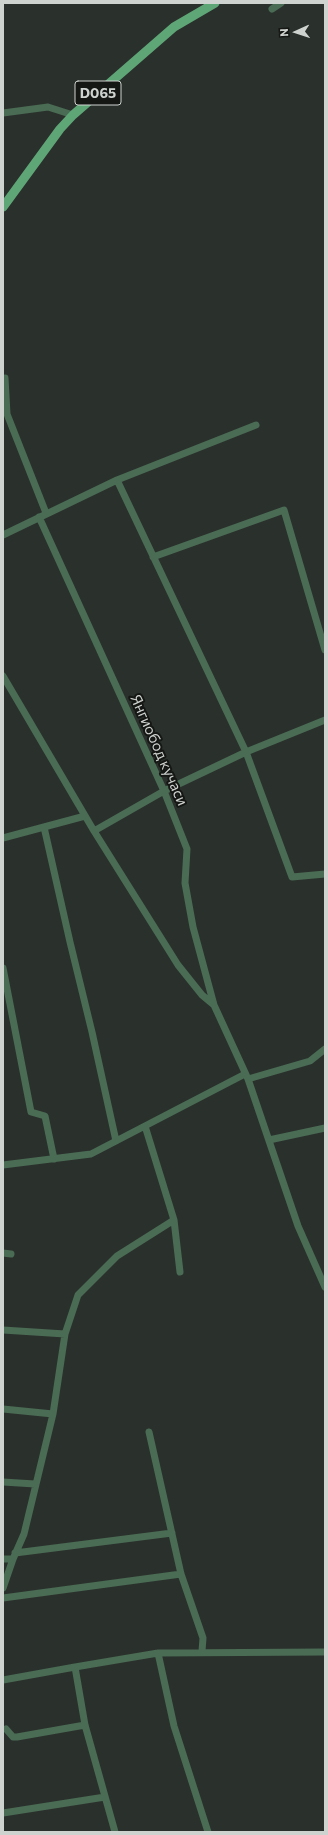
<!DOCTYPE html>
<meta charset="utf-8">
<style>
body{margin:0}
#map{position:relative;width:328px;height:1835px;overflow:hidden;background:#2a302c;font-family:Commissioner,sans-serif}
canvas{display:block}
.frame{position:absolute;inset:0;border:4px solid #cfd3d0;pointer-events:none}
.north{position:absolute;left:276px;top:12px;width:40px;height:40px;-webkit-text-stroke:3px #151715;paint-order:stroke;rotate:267deg;font-size:11px;font-weight:700;line-height:16px;text-align:center;color:#cfd3d0}
.north::after{content:'';display:block;margin:auto;width:14px;height:18px;background:#cfd3d0;clip-path:polygon(50% 0,100% 100%,50% 72%,0 100%)}
</style>
<div id="map">
<canvas width="328" height="1835"></canvas>
<div class="frame"></div>
<div class="north">N</div>
</div>
<script>
const context = document.querySelector('canvas').getContext('2d');
context.lineJoin = 'round';
const poly = rows => new Path2D(rows.map(r => 'M' + r).join(''));
function stroke(path, color, width, dash) { context.strokeStyle = color; context.lineWidth = width; context.lineCap = dash ? 'butt' : 'round'; context.setLineDash(dash || []); context.stroke(path); }
function drawText(font, color, halo, rows, align = 'center') {
  context.font = font + ' Commissioner,sans-serif'; context.lineWidth = 4; context.setLineDash([]); context.textBaseline = 'middle'; context.strokeStyle = halo; context.fillStyle = color; for (const [text, x, y, turn = 0] of rows) {
    context.save(); context.translate(x, y); context.rotate((+turn || 0) * Math.PI / 180); context.textAlign = isNaN(turn) ? turn : align; if (halo) context.strokeText(text, 0, 0); context.fillText(text, 0, 0); context.restore();
  }
}
const minor = poly([
 [272,9,281,3],
 [3,113,48,107,73,115],
 [5,378,7,414,46,513],
 [117,480,246,752,292,877,325,874],
 [39,517,164,791,187,849,185,883,193,927,214,1005],
 [3,535,117,480,256,425],
 [153,557,284,510,325,650],
 [3,676,94,831,178,965,202,995,214,1005,248,1079,298,1226,325,1287],
 [44,827,70,942,92,1032,116,1141],
 [94,831,164,791,246,752,325,720],
 [3,838,85,816],
 [3,968,31,1112,45,1116,54,1159],
 [248,1079,310,1061,325,1049],
 [269,1140,325,1128],
 [3,1165,91,1154,245,1074],
 [174,1220,180,1272],
 [3,1253,11,1254],
 [3,1330,65,1334],
 [3,1409,53,1414],
 [149,1432,181,1574,203,1638,202,1651],
 [3,1482,35,1484],
 [15,1553,172,1533],
 [3,1559,13,1559],
 [3,1588,13,1559,24,1534,53,1414,65,1334,78,1295,117,1256,174,1220,145,1126],
 [3,1598,181,1574],
 [158,1653,174,1726,208,1832],
 [3,1680,75,1667],
 [6,1729,13,1737,17,1737,85,1725],
 [3,1813,105,1797],
 [115,1832,85,1725,75,1667,158,1653,325,1652]
]);
const major = poly([
 [3,207,60,129,73,115,174,27,215,3]
]);
const shields = [
 [98,93,46]
];
const shieldNames = [
 ["D065",98,93]
];
const streetNames = [
 ["Янгиобод кучаси",159,750,66]
];
stroke(minor, '#4a6b54', 7);
stroke(major, '#5fa677', 9);
for (const [x, y, w] of shields) { const box = new Path2D(); box.roundRect(x - w / 2, y - 12, w, 24, 3); context.fillStyle = '#151715'; context.fill(box); stroke(box, '#cfd3d0', 1); }
drawText('bold 14px', '#cfd3d0', null, shieldNames);
drawText('15px', '#cfd3d0', '#151715', streetNames);
</script>
